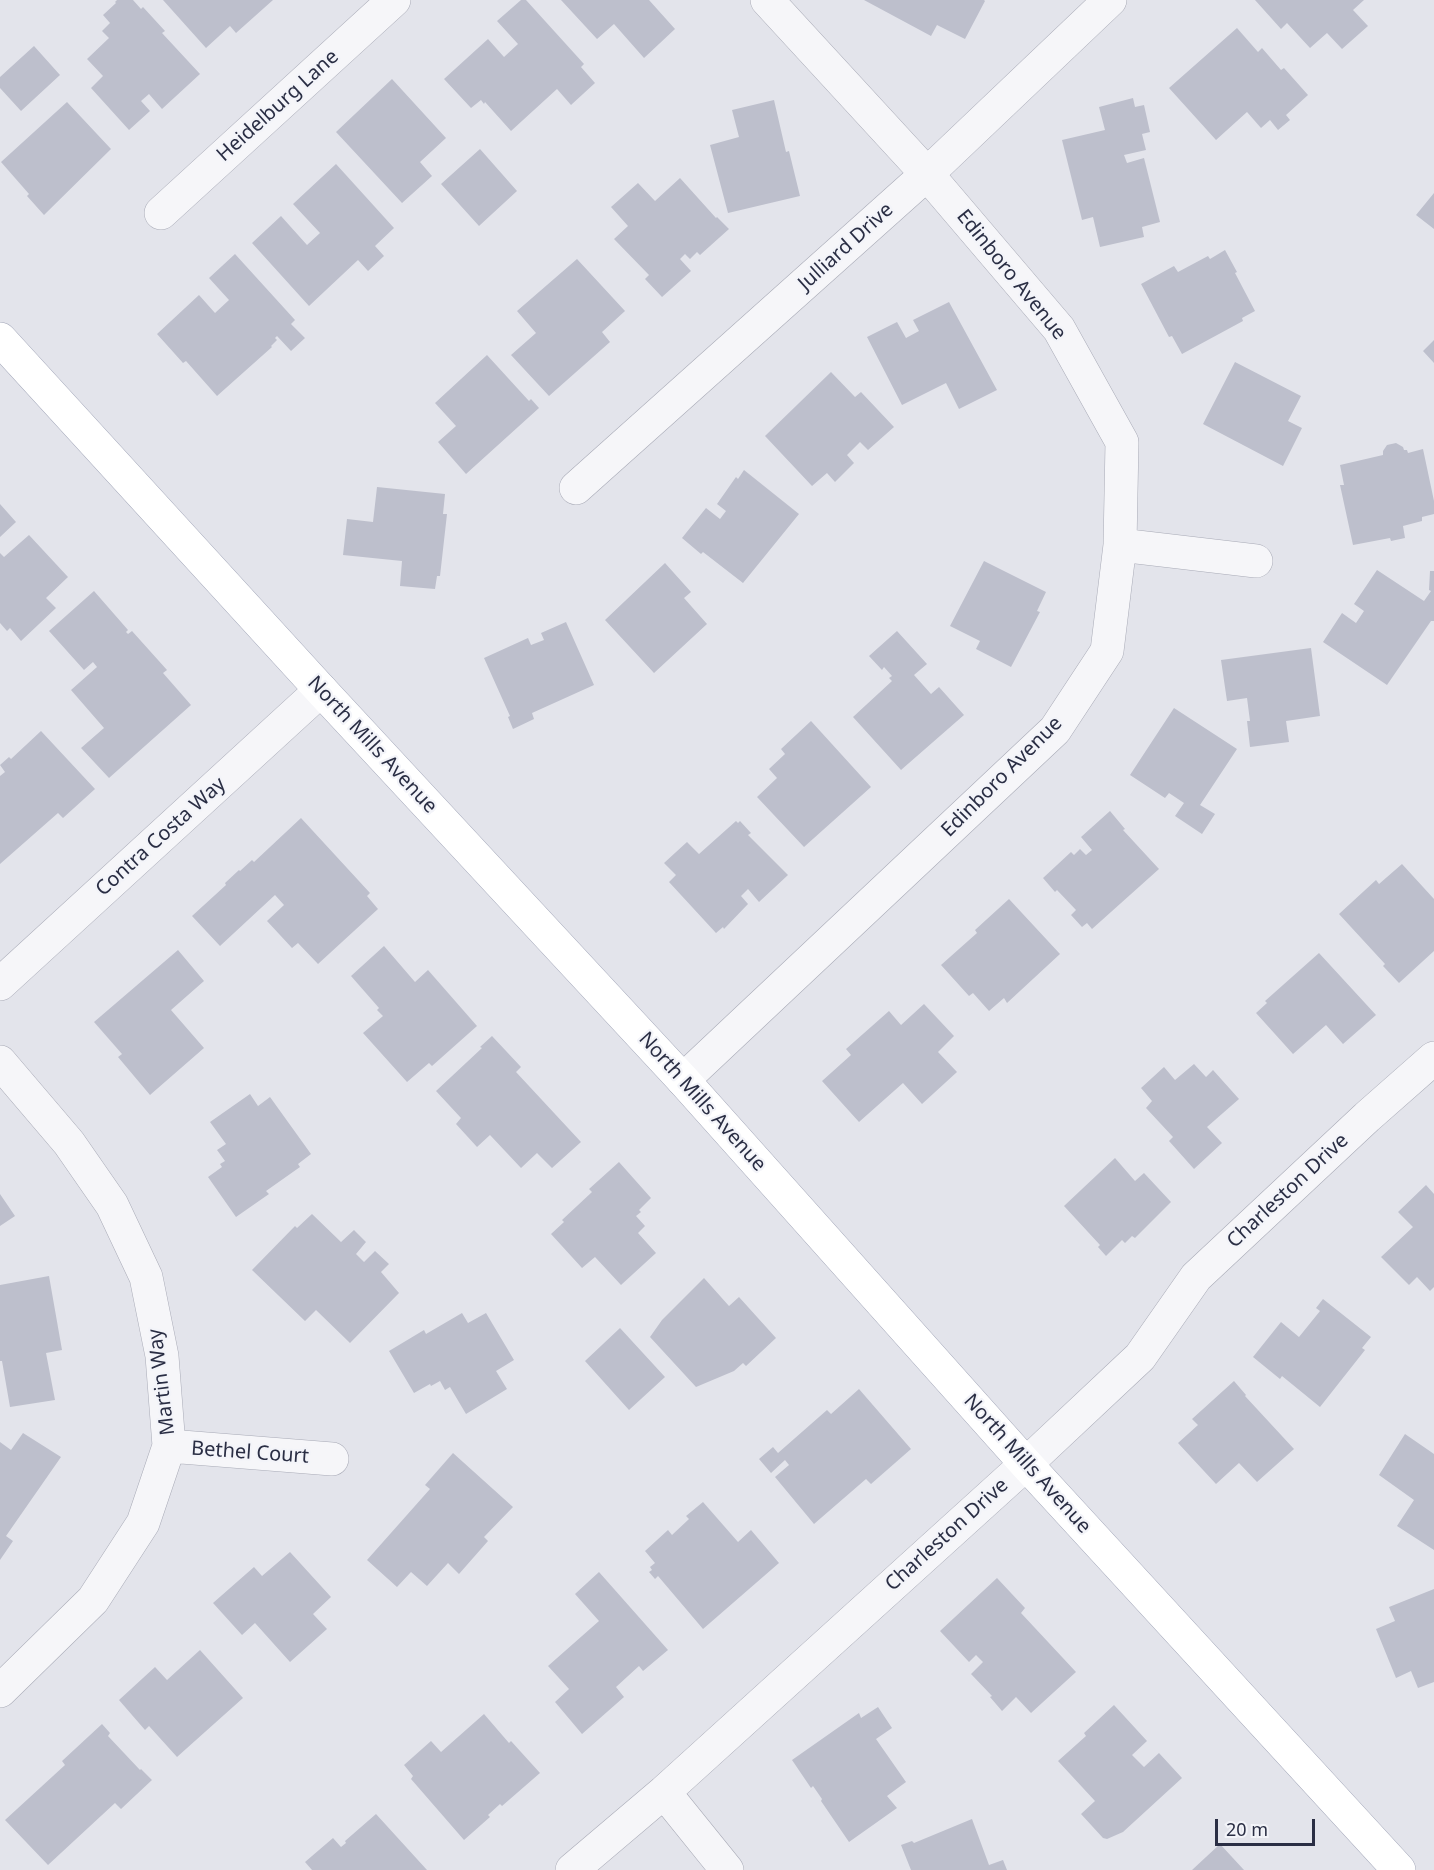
<!DOCTYPE html>
<style>
body{margin:0}
#map{position:relative;width:1434px;height:1870px;overflow:hidden;background:#e3e4eb;font-family:"Noto Sans",sans-serif}
canvas{display:block}
.scale{position:absolute;left:1215px;top:1819px;width:100px;height:27px;box-sizing:border-box;border:3px solid #2a2e44;border-top:0;padding-left:8px;font-size:18px;line-height:21px;white-space:nowrap;color:#2a2e44;-webkit-text-stroke:4px #f3f4f9;paint-order:stroke}
</style>
<div id="map">
<canvas width="1434" height="1870"></canvas>
<div class="scale">20 m</div>
</div>
<script>
const context = document.querySelector('canvas').getContext('2d');
context.lineJoin = 'round';
function paint(path, color) { context.fillStyle = color; context.fill(path, 'evenodd'); }
const poly = rows => new Path2D(rows.map(r => 'M' + r).join(''));
function stroke(path, color, width, dash) { context.strokeStyle = color; context.lineWidth = width; context.lineCap = dash ? 'butt' : 'round'; context.setLineDash(dash || []); context.stroke(path); }
function drawText(font, color, halo, rows, align = 'center') {
  context.font = font + ' "Noto Sans",sans-serif'; context.lineWidth = 4.5; context.setLineDash([]); context.textBaseline = 'middle'; context.strokeStyle = halo; context.fillStyle = color; for (const [text, x, y, turn = 0] of rows) {
    context.save(); context.translate(x, y); context.rotate((+turn || 0) * Math.PI / 180); context.textAlign = isNaN(turn) ? turn : align; if (halo) context.strokeText(text, 0, 0); context.fillText(text, 0, 0); context.restore();
  }
}
const building = poly([
 [117,0,133,0,141,9,143,7,165,31,162,33,200,74,162,109,149,94,141,101,150,111,129,130,91,88,103,76,87,59,109,38,102,31,110,23,103,15,116,3,115,2],
 [163,0,273,0,236,33,230,26,206,48],
 [521,0,526,0,584,64,581,67,595,83,571,105,557,89,511,131,485,102,484,104,481,100,471,108,444,79,488,39,504,57,518,44,497,21],
 [561,0,649,0,675,29,644,58,614,24,597,39],
 [864,0,984,0,985,1,965,39,937,25,931,36],
 [1255,0,1364,0,1353,10,1368,26,1342,49,1327,33,1310,48,1287,23,1281,29],
 [1237,28,1258,52,1262,48,1281,70,1284,68,1308,95,1286,115,1290,120,1278,130,1270,120,1261,128,1247,112,1216,140,1169,88],
 [34,46,60,75,21,111,0,88,0,77],
 [392,79,446,138,420,162,432,176,402,203,336,132],
 [1133,98,1135,107,1144,105,1150,132,1142,134,1146,150,1124,155,1127,163,1144,158,1160,222,1142,227,1144,237,1100,247,1093,217,1082,220,1062,140,1105,130,1099,107],
 [774,100,786,152,789,151,800,196,728,213,710,145,739,137,732,110],
 [67,102,111,149,44,215,27,196,29,194,1,162],
 [480,149,517,191,479,226,441,184],
 [336,164,394,228,375,246,384,256,368,271,358,260,309,306,252,243,281,216,307,245,320,233,293,204],
 [680,178,716,218,717,217,729,229,700,255,697,252,690,259,685,254,680,259,691,271,662,297,645,279,649,275,614,239,628,226,611,207,638,183,655,201],
 [1434,193,1434,229,1416,215],
 [1225,250,1237,272,1235,273,1255,311,1242,318,1243,321,1182,354,1172,336,1169,337,1141,284,1174,266,1178,272,1208,256,1210,259],
 [235,254,295,320,291,324,305,338,291,351,277,336,275,338,277,340,271,346,272,347,217,396,186,361,183,363,157,334,199,295,215,313,229,300,209,278],
 [577,259,625,311,602,332,610,342,549,396,511,355,536,333,517,311],
 [949,302,997,390,959,409,946,383,902,405,867,337,897,322,906,338,919,331,913,320],
 [1434,340,1434,363,1423,351],
 [487,355,529,401,531,399,539,408,466,474,438,442,456,426,435,403],
 [1235,362,1301,396,1288,421,1302,428,1283,466,1203,424],
 [831,372,855,397,861,392,894,427,868,450,860,442,847,455,854,463,835,482,827,473,812,486,765,436],
 [1396,443,1403,447,1404,450,1407,450,1408,453,1423,449,1434,501,1434,514,1422,517,1422,521,1403,526,1405,538,1391,541,1390,538,1353,545,1340,485,1344,485,1340,465,1383,455,1383,451,1387,445],
 [744,470,799,514,743,583,703,552,701,554,682,538,706,508,720,519,726,511,717,504,736,477,738,479],
 [377,487,445,494,443,514,447,514,440,576,437,576,435,589,400,586,402,561,343,555,347,519,373,522],
 [0,504,16,522,0,537],
 [29,535,68,577,46,598,56,608,21,641,10,628,7,631,0,623,0,553,4,557],
 [984,561,1046,592,1037,611,1040,612,1011,667,976,649,980,641,950,626],
 [665,563,691,592,684,598,707,624,654,673,605,620],
 [1377,570,1424,601,1431,591,1429,590,1430,571,1434,571,1434,621,1431,621,1387,685,1323,642,1342,613,1356,623,1364,611,1354,604],
 [94,591,128,630,126,632,128,634,132,631,167,670,163,673,191,705,109,778,81,748,104,728,71,690,97,667,93,662,84,670,49,631],
 [566,622,594,685,532,713,534,719,513,729,508,717,510,716,484,658,528,638,531,645,544,640,541,633],
 [897,631,927,664,914,675,931,694,939,687,964,715,901,770,853,717,892,681,889,678,892,676,884,667,882,670,869,656],
 [1311,648,1320,716,1286,721,1289,742,1250,747,1247,721,1250,721,1247,698,1227,701,1221,660],
 [1174,708,1237,749,1200,805,1215,814,1202,834,1175,816,1184,803,1169,793,1165,798,1130,775],
 [811,721,871,787,804,847,757,797,777,778,769,769,785,754,781,749],
 [41,731,95,789,63,818,58,813,0,864,0,776,5,772,0,765,9,757,11,759],
 [1110,811,1125,829,1123,830,1159,869,1092,929,1087,923,1082,927,1071,915,1076,910,1057,890,1055,892,1043,878,1071,852,1074,855,1080,849,1086,855,1092,850,1081,837],
 [301,818,370,893,367,896,378,909,318,964,298,943,292,948,267,921,284,905,275,895,220,946,192,916,226,885,225,883,239,870,240,871,252,860,254,862],
 [736,821,738,823,740,821,751,833,748,835,788,875,759,902,748,889,741,896,748,904,724,929,723,927,716,933,669,882,676,875,664,863,687,842,699,854],
 [1402,864,1434,899,1434,951,1399,983,1383,966,1385,964,1339,914,1376,880,1379,884],
 [1009,899,1060,954,1007,1003,1004,998,989,1011,973,993,969,996,941,965,977,933,975,930],
 [384,946,415,982,428,970,477,1026,432,1066,429,1063,407,1082,363,1033,383,1016,377,1010,379,1008,351,976],
 [178,950,204,981,171,1010,204,1048,150,1095,118,1057,122,1054,94,1022],
 [1319,953,1376,1015,1343,1044,1326,1025,1293,1054,1256,1013,1267,1003,1265,1001],
 [924,1004,954,1036,938,1052,957,1072,922,1104,903,1083,859,1122,822,1081,851,1055,846,1049,889,1011,901,1025],
 [492,1036,521,1067,516,1072,581,1142,552,1168,537,1153,521,1168,490,1135,477,1147,456,1124,461,1118,436,1091,482,1048,480,1047],
 [1194,1064,1206,1077,1213,1070,1239,1099,1207,1127,1222,1143,1194,1169,1169,1141,1173,1137,1146,1108,1152,1101,1141,1088,1164,1067,1175,1080],
 [250,1094,258,1106,270,1097,311,1154,298,1164,300,1167,266,1191,269,1194,236,1217,208,1177,222,1167,220,1164,225,1161,217,1150,226,1144,210,1122],
 [1115,1158,1135,1181,1144,1173,1171,1202,1135,1238,1132,1236,1125,1243,1122,1240,1106,1256,1098,1247,1100,1245,1064,1206],
 [619,1162,651,1198,639,1210,641,1212,636,1216,645,1226,638,1233,656,1253,621,1285,595,1257,582,1268,551,1234,564,1222,562,1220,592,1192,589,1189],
 [1426,1185,1434,1194,1434,1287,1430,1291,1417,1277,1409,1285,1381,1257,1413,1227,1398,1212],
 [0,1194,15,1216,0,1226],
 [312,1214,341,1242,354,1230,366,1242,356,1254,364,1262,375,1251,389,1264,381,1272,399,1293,350,1343,316,1310,305,1321,252,1270,295,1226,297,1228],
 [49,1276,62,1350,46,1353,55,1400,10,1407,2,1361,0,1361,0,1285],
 [704,1278,729,1306,739,1297,776,1338,746,1366,743,1363,734,1371,696,1387,650,1337,662,1320],
 [1323,1299,1371,1337,1362,1348,1365,1350,1320,1407,1282,1376,1280,1379,1253,1357,1281,1322,1299,1337,1320,1311,1316,1308],
 [462,1313,468,1323,486,1313,514,1360,496,1371,507,1389,466,1414,450,1387,445,1390,440,1381,431,1386,430,1384,414,1393,389,1351,424,1330,426,1334],
 [620,1328,665,1377,629,1410,585,1361],
 [1234,1381,1246,1395,1245,1396,1294,1449,1257,1482,1239,1463,1216,1484,1178,1443,1198,1425,1192,1419],
 [859,1389,911,1449,871,1484,866,1479,814,1524,775,1477,789,1465,785,1460,771,1473,759,1459,773,1447,778,1453,827,1410,831,1414],
 [23,1433,61,1457,6,1536,13,1541,0,1560,0,1442,11,1450],
 [1405,1434,1434,1454,1434,1550,1397,1526,1414,1500,1379,1475],
 [453,1453,513,1507,484,1537,488,1541,459,1574,448,1563,427,1586,411,1572,397,1587,367,1560,430,1489,425,1485],
 [703,1502,738,1542,751,1530,779,1563,703,1629,658,1576,655,1579,649,1572,652,1570,650,1567,655,1563,645,1551,668,1530,672,1535,689,1519,686,1516],
 [290,1552,331,1597,313,1614,327,1629,290,1662,255,1623,242,1635,213,1603,254,1567,262,1576],
 [599,1572,668,1650,643,1671,639,1666,616,1687,624,1697,582,1734,555,1702,569,1689,548,1666,599,1621,575,1594],
 [997,1578,1025,1608,1021,1613,1076,1672,1031,1713,1016,1697,1002,1711,990,1697,992,1696,971,1674,983,1662,976,1655,969,1662,940,1631],
 [1434,1589,1434,1682,1418,1688,1411,1671,1396,1678,1376,1629,1395,1621,1389,1607],
 [200,1650,243,1698,177,1757,149,1726,145,1730,119,1700,155,1667,167,1680],
 [1114,1705,1147,1741,1132,1755,1144,1767,1159,1753,1182,1778,1123,1832,1107,1839,1103,1838,1081,1814,1095,1801,1058,1761,1086,1736,1084,1733],
 [878,1707,892,1728,876,1739,906,1782,887,1796,897,1808,849,1842,821,1801,822,1799,813,1786,811,1788,792,1760,859,1713,861,1718],
 [484,1714,509,1743,511,1741,540,1773,502,1806,500,1804,488,1815,490,1817,464,1840,411,1779,413,1776,404,1765,431,1741,441,1752],
 [102,1724,110,1733,108,1736,140,1770,141,1769,152,1780,121,1809,115,1803,48,1865,5,1820,65,1765,62,1761],
 [376,1814,427,1870,312,1870,305,1862,333,1838,341,1847,346,1843,345,1841],
 [972,1819,989,1865,1003,1860,1007,1870,911,1870,901,1845,912,1841,914,1843],
 [1220,1844,1244,1870,1192,1870]
]);
const minor = poly([
 [161,213,394,0],
 [576,488,927,174,1110,0],
 [1120,545,1256,561],
 [0,984,321,690],
 [0,1062,69,1143,112,1205,146,1277,162,1356,169,1446,143,1523,93,1600,0,1691],
 [683,1080,1055,730,1107,651,1120,545,1122,442,1059,329,927,174,767,0],
 [169,1446,332,1459],
 [664,1792,727,1870],
 [572,1870,664,1792,1026,1464,1140,1357,1196,1277,1367,1117,1434,1058]
]);
const major = poly([
 [0,339,321,690,683,1080,1026,1464,1399,1870]
]);
const streetNames = [
 ["Heidelburg Lane",278,106,-42],
 ["Julliard Drive",846,247,-42],
 ["Edinboro Avenue",1011,275,51],
 ["North Mills Avenue",372,745,47],
 ["Edinboro Avenue",1002,777,-45],
 ["Contra Costa Way",161,837,-42],
 ["North Mills Avenue",702,1102,48],
 ["Charleston Drive",1288,1191,-43],
 ["Martin Way",162,1382,-97],
 ["Bethel Court",250,1453,4],
 ["North Mills Avenue",1027,1464,48],
 ["Charleston Drive",947,1535,-42]
];
paint(building, '#bdbfcc');
stroke(minor, '#a8aab6', 34);
stroke(major, '#a2a6b8', 34);
stroke(minor, '#f6f6f9', 33);
stroke(major, '#fff', 33);
drawText('20px', '#2a2e44', '#f3f4f9', streetNames);
</script>
